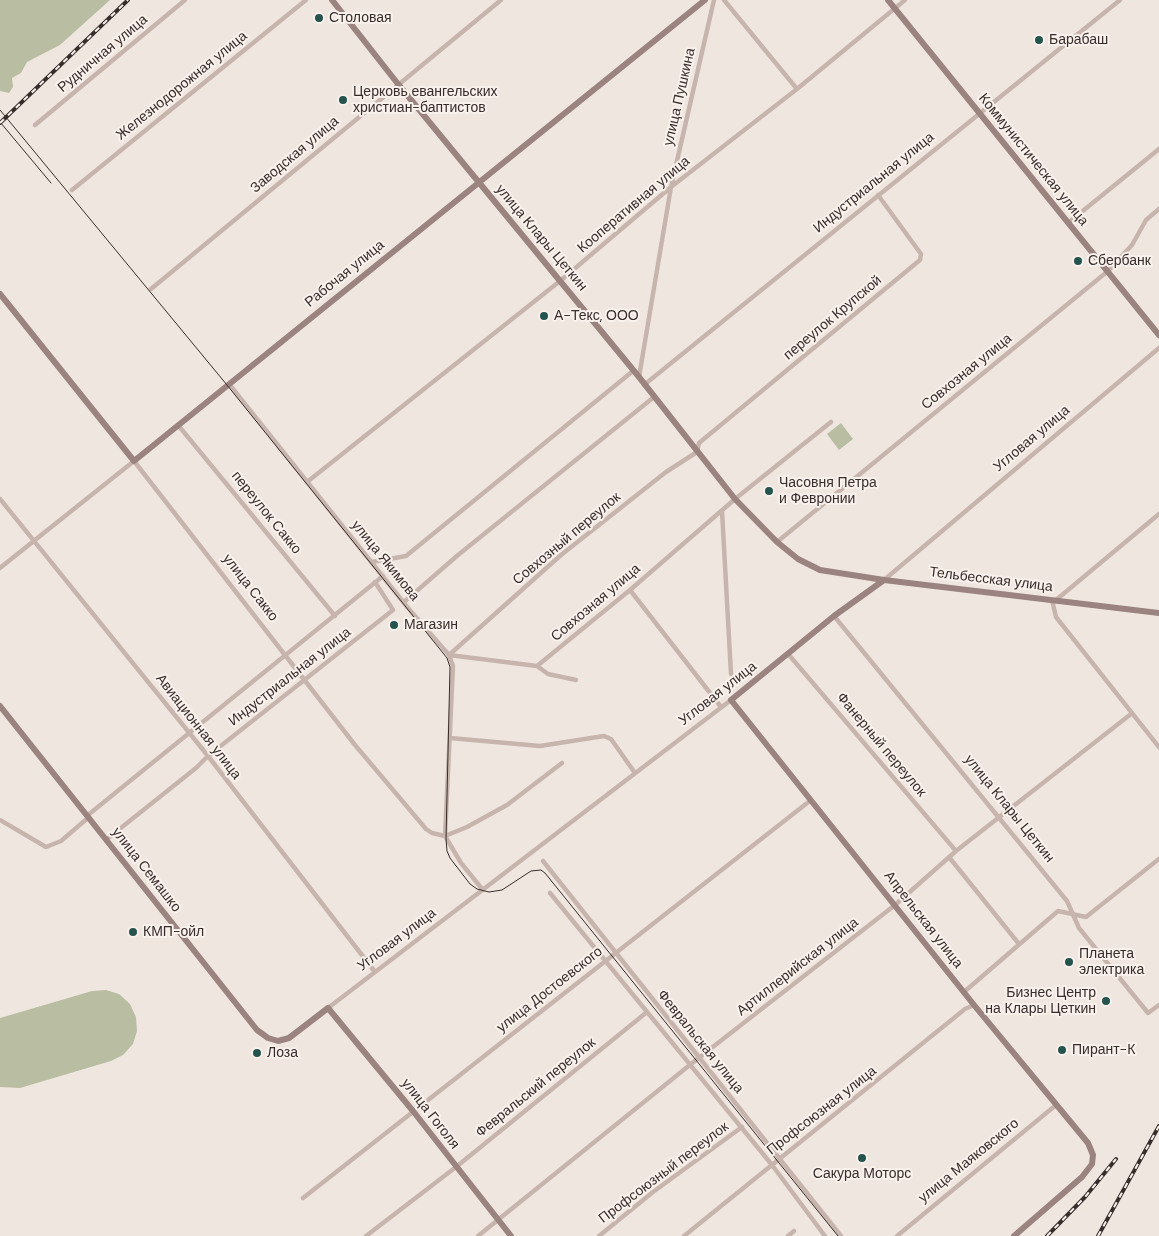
<!DOCTYPE html>
<meta charset="utf-8">
<style>
body{margin:0}
canvas{display:block;background:#f0e6e0}
</style>
<canvas width="1159" height="1236"></canvas>
<script>
const context = document.querySelector('canvas').getContext('2d');
context.lineJoin = 'round';
function paint(path, color) { context.fillStyle = color; context.fill(path, 'evenodd'); }
const poly = rows => new Path2D(rows.map(r => 'M' + r).join(''));
function stroke(path, color, width, dash) { context.strokeStyle = color; context.lineWidth = width; context.lineCap = dash ? 'butt' : 'round'; context.setLineDash(dash || []); context.stroke(path); }
function drawText(font, color, halo, rows, align = 'center') {
  context.font = font + ' "DM Sans",sans-serif'; context.lineWidth = 4; context.setLineDash([]); context.textBaseline = 'middle'; context.strokeStyle = halo; context.fillStyle = color; for (const [text, x, y, turn = 0] of rows) {
    context.save(); context.translate(x, y); context.rotate((+turn || 0) * Math.PI / 180); context.textAlign = isNaN(turn) ? turn : align; if (halo) context.strokeText(text, 0, 0); context.fillText(text, 0, 0); context.restore();
  }
}
const green = poly([
 [0,0,110,0,60,45,27,62,21,73,12,78,13,87,9,93,0,91],
 [841,423,853,439,839,450,827,434],
 [106,990,119,994,130,1004,136,1017,137,1031,133,1044,123,1055,111,1061,20,1088,0,1087,0,1018,92,991]
]);
const street = poly([
 [724,0,797,89],
 [35,125,185,0],
 [72,190,306,0],
 [1068,223,1159,149],
 [151,289,501,0],
 [639,377,671,187,714,0],
 [229,384,408,608,449,655,453,666,445,836],
 [644,385,1120,0],
 [178,425,335,616],
 [307,482,560,281,671,187,797,89,905,0],
 [0,499,208,756,375,972],
 [735,499,831,422],
 [722,511,731,674],
 [777,542,1108,271,1132,245,1146,220,1159,209],
 [372,562,406,556,633,371],
 [0,568,134,461,355,745,426,829,432,833,445,836],
 [884,580,1159,348],
 [630,590,721,707],
 [1052,600,1056,617,1159,747],
 [1056,600,1159,514],
 [404,602,458,555,654,397],
 [834,616,1067,901,1079,928,1144,1008,1148,1013,1159,1005],
 [449,655,561,555,666,472,697,452,699,443,920,260,921,254,878,195],
 [449,655,537,666,630,590,735,499],
 [789,655,956,851],
 [537,666,548,674,576,680],
 [450,738,540,746,604,736,611,739,635,773],
 [88,815,383,576],
 [0,820,46,847,61,841,89,817],
 [445,836,467,827,507,805,562,763],
 [445,836,461,863,483,890],
 [107,839,196,768,208,756,393,610,375,582],
 [949,857,1019,944],
 [543,861,841,1236],
 [550,893,772,1165,825,1236],
 [964,992,1058,911,1086,917,1159,859],
 [328,1008,731,700],
 [303,1198,811,800],
 [366,1236,456,1167,647,1012],
 [478,1236,691,1064,895,905,956,851,1131,714],
 [599,1236,653,1192,742,1127],
 [684,1236,965,1009,974,1005],
 [788,1236,794,1231],
 [897,1236,1056,1105]
]);
const secondary = poly([
 [332,0,398,84,639,377,735,499,777,542,798,559,820,570,884,580,1159,613],
 [888,0,1159,335],
 [0,294,134,461,705,0],
 [884,580,834,616,731,700,974,1005,1088,1143,1093,1155,1092,1164,1082,1177,1014,1236],
 [0,706,257,1030,268,1038,278,1041,289,1038,328,1008,413,1111,511,1236]
]);
const tram = poly([
 [0,110,227,385,447,658,450,667,446,839,447,851,450,858,470,884,477,889,489,892,502,890,531,871,541,870,545,873,838,1236],
 [0,122,51,183]
]);
const rail = poly([
 [0,123,128,0],
 [1047,1236,1085,1197,1116,1159],
 [1098,1236,1159,1126]
]);
const markers = [
 [319,18,5,"#25534e"],
 [1039,40,5,"#25534e"],
 [343,100,5,"#25534e"],
 [1078,261,5,"#25534e"],
 [544,316,5,"#25534e"],
 [769,491,5,"#25534e"],
 [394,625,5,"#25534e"],
 [133,932,5,"#25534e"],
 [1069,962,5,"#25534e"],
 [1106,1001,5,"#25534e"],
 [1062,1050,5,"#25534e"],
 [257,1053,5,"#25534e"],
 [862,1158,5,"#25534e"]
];
const poiNames = [
 ["Столовая",329,18],
 ["Барабаш",1049,40],
 ["Церковь евангельских",353,92],
 ["христиан-баптистов",353,108],
 ["Сбербанк",1088,261],
 ["А-Текс, ООО",554,316],
 ["Часовня Петра",779,483],
 ["и Февронии",779,499],
 ["Магазин",404,625],
 ["КМП-ойл",143,932],
 ["Планета",1079,954],
 ["электрика",1079,970],
 ["Бизнес Центр",1096,993,"right"],
 ["на Клары Цеткин",1096,1009,"right"],
 ["Пирант-К",1072,1050],
 ["Лоза",267,1053],
 ["Сакура Моторс",862,1174,"center"]
];
const streetNames = [
 ["Рудничная улица",103,54,-40],
 ["Железнодорожная улица",182,86,-39],
 ["улица Пушкина",680,97,-77],
 ["Заводская улица",295,155,-40],
 ["Коммунистическая улица",1033,160,51],
 ["Индустриальная улица",874,183,-39],
 ["Кооперативная улица",634,205,-40],
 ["улица Клары Цеткин",541,238,50],
 ["Рабочая улица",345,274,-39],
 ["переулок Крупской",833,318,-40],
 ["Совхозная улица",967,372,-39],
 ["Угловая улица",1032,439,-40],
 ["переулок Сакко",266,513,51],
 ["Совхозный переулок",567,539,-40],
 ["улица Якимова",385,561,51],
 ["Тельбесская улица",991,580,7],
 ["улица Сакко",250,588,52],
 ["Совхозная улица",596,603,-40],
 ["Индустриальная улица",290,677,-38],
 ["Угловая улица",718,694,-38],
 ["Авиационная улица",198,727,52],
 ["Фанерный переулок",881,745,50],
 ["улица Клары Цеткин",1009,809,51],
 ["улица Семашко",146,870,52],
 ["Апрельская улица",923,920,52],
 ["Угловая улица",397,940,-37],
 ["Артиллерийская улица",798,967,-38],
 ["улица Достоевского",550,990,-38],
 ["Февральская улица",700,1042,51],
 ["Февральский переулок",536,1088,-39],
 ["Профсоюзная улица",822,1111,-38],
 ["улица Гоголя",430,1114,52],
 ["улица Маяковского",969,1161,-39],
 ["Профсоюзный переулок",664,1173,-37]
];
paint(green, '#b9bea2');
stroke(street, '#c7b5ad', 4.5);
stroke(secondary, '#9b847f', 6);
stroke(tram, '#372d2b', 1);
stroke(rail, '#372d2b', 4);
stroke(rail, '#f8f1ec', 2, [5.5]);
for (const [x, y, r, color] of markers) { const dot = new Path2D(); dot.arc(x, y, r, 0, 2 * Math.PI); context.fillStyle = color; context.fill(dot); stroke(dot, '#f8f1ec', 2); }
drawText('14px', '#372d2b', '#f8f1ec', poiNames, 'left');
drawText('14px', '#372d2b', '#f8f1ec', streetNames);
</script>
